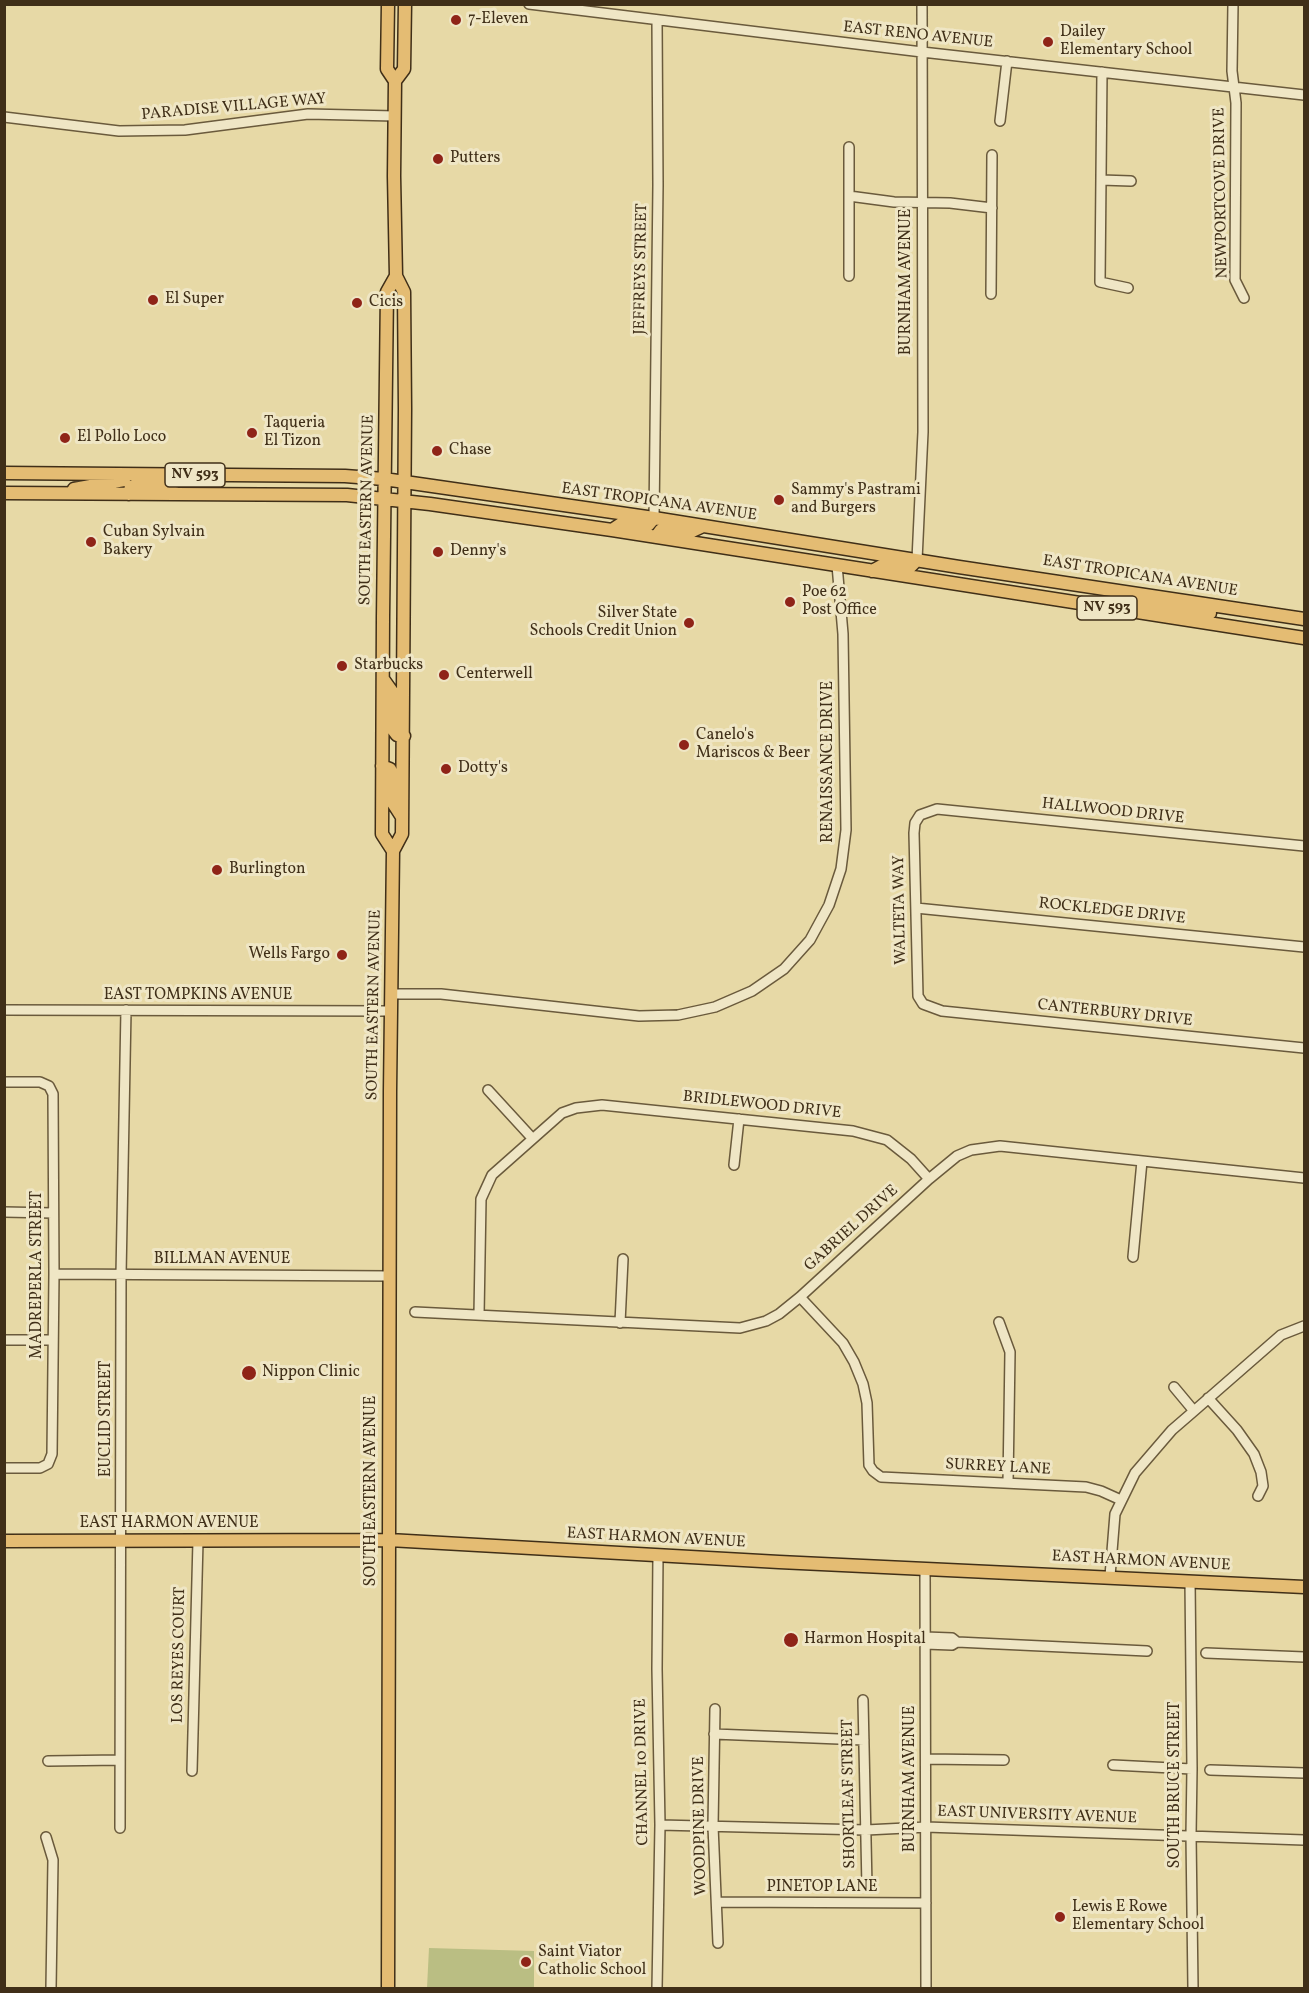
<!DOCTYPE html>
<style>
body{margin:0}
#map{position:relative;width:1309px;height:1993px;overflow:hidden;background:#e7d9a6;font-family:Vollkorn,serif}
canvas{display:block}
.frame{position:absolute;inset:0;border:6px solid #402f18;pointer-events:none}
</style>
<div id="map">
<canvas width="1309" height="1993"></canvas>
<div class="frame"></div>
</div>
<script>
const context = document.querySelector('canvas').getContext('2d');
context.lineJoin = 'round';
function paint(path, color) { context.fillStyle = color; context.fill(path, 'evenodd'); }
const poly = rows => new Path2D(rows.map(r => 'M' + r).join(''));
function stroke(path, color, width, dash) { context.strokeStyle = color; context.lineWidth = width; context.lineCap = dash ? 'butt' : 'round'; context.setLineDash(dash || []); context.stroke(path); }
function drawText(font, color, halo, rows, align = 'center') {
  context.font = font + ' Vollkorn,serif'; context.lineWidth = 6; context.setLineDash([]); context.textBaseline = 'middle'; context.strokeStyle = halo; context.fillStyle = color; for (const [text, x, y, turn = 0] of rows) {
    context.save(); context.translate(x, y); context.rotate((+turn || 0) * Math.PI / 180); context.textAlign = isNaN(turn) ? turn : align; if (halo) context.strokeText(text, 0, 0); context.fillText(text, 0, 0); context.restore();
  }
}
const green = poly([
 [429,1948,534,1951,534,1988,427,1988]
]);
const minor = poly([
 [529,4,922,52,1304,95],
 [1233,4,1232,71,1236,103,1235,280,1244,298],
 [1102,72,1100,282,1128,288],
 [4,117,119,131,185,130,308,114,395,116],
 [1000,121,1007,61],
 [1101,180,1131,181],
 [849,196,894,202,950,203,992,208],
 [849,276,849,147],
 [991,294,992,155],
 [654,518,658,185,657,20],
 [917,560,923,432,922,4],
 [1304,846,937,809,920,815,915,823,914,833,918,996,923,1004,942,1011,1304,1048],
 [916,908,1304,947],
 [391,994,441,994,639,1016,678,1015,715,1007,752,991,784,969,810,940,829,905,841,869,846,830,843,634,837,565],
 [4,1010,391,1011],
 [4,1082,40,1082,49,1086,53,1094,54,1274,52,1454,48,1464,40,1468,4,1468],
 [488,1090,532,1138],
 [734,1165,739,1119],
 [4,1212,53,1213],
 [1133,1257,1142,1161],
 [54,1274,389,1276],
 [800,1297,843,1343,854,1362,863,1384,867,1403,869,1465,873,1471,881,1477,1086,1487,1101,1491,1121,1500],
 [415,1312,740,1328,766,1321,779,1314,800,1297,929,1179,957,1156,971,1150,1000,1146,1304,1178],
 [479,1315,481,1199,492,1175,562,1113,576,1108,602,1105,853,1131,887,1140,911,1159,929,1179],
 [999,1322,1010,1352,1008,1483],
 [620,1323,623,1259],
 [4,1340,52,1340],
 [1174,1387,1194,1411],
 [1208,1398,1237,1430,1254,1454,1261,1472,1263,1486,1258,1496],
 [925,1569,926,1988],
 [1110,1576,1115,1514,1135,1473,1172,1430,1194,1411,1281,1335,1304,1326],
 [1190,1581,1192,1769,1191,1835,1193,1988],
 [925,1637,952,1638,957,1642],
 [925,1644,952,1645,957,1642,1147,1651],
 [1206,1653,1304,1657],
 [863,1700,867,1887],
 [715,1709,713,1826,718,1943],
 [714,1734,864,1740],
 [926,1759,1004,1760],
 [48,1761,120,1760],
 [1113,1765,1192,1769],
 [1210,1770,1304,1773],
 [192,1771,198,1541],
 [660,1825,866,1830,926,1827,1304,1840],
 [120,1828,121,1275,126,1010],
 [46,1837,53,1860,51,1988],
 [717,1902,926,1903],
 [657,1988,660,1825,657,1669,658,1555]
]);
const major = poly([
 [388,4,387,69,395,81],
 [4,473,345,476,384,479,654,518,959,567,1304,619],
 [74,489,124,480],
 [4,493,347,495,430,504,612,530,1304,638],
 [129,494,131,487,137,485,175,482],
 [612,530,624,522,648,525,654,518],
 [656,537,661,530,690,532,703,526],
 [872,571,885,564,910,567,916,561],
 [1138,604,1162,607,1173,607,1182,604],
 [1172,617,1185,612,1210,613],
 [383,679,393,693,394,731,397,735,404,736],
 [382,766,390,769,393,776,393,803,402,817],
 [393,851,382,834,383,617,387,292,396,276],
 [4,1541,389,1540,779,1562,1304,1587],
 [388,1988,390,1091,393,851,402,834,405,409,404,292,396,276,394,176,395,81,404,69,405,4]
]);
const markers = [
 [456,20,6,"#8f2418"],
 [1048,42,6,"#8f2418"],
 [438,159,6,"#8f2418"],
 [153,300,6,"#8f2418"],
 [357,303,6,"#8f2418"],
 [252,433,6,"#8f2418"],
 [65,438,6,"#8f2418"],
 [437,451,6,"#8f2418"],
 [779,500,6,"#8f2418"],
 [91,542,6,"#8f2418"],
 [438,552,6,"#8f2418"],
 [790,602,6,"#8f2418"],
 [689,623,6,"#8f2418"],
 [342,666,6,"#8f2418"],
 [444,675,6,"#8f2418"],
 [684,745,6,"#8f2418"],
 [446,769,6,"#8f2418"],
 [217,870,6,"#8f2418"],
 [342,955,6,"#8f2418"],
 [249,1373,8,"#8f2418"],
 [791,1640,8,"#8f2418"],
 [1060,1917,6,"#8f2418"],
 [526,1962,6,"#8f2418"]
];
const shields = [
 [195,475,60],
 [1107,608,60]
];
const shieldNames = [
 ["NV 593",195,475],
 ["NV 593",1107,608]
];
const poiNames = [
 ["7-Eleven",468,20],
 ["Dailey",1060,33],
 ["Elementary School",1060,51],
 ["Putters",450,159],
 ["El Super",165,300],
 ["Cicis",369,303],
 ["Taqueria",264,424],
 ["El Tizon",264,442],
 ["El Pollo Loco",77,438],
 ["Chase",449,451],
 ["Sammy's Pastrami",791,491],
 ["and Burgers",791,509],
 ["Cuban Sylvain",103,533],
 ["Bakery",103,551],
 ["Denny's",450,552],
 ["Poe 62",802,593],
 ["Post Office",802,611],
 ["Silver State",677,614,"right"],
 ["Schools Credit Union",677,632,"right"],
 ["Starbucks",354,666],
 ["Centerwell",456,675],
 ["Canelo's",696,736],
 ["Mariscos & Beer",696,754],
 ["Dotty's",458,769],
 ["Burlington",229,870],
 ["Wells Fargo",330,955,"right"],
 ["Nippon Clinic",262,1373],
 ["Harmon Hospital",804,1640],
 ["Lewis E Rowe",1072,1908],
 ["Elementary School",1072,1926],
 ["Saint Viator",538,1953],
 ["Catholic School",538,1971]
];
const streetNames = [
 ["EAST RENO AVENUE",918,36,6],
 ["PARADISE VILLAGE WAY",234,108,-5],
 ["NEWPORTCOVE DRIVE",1222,193,-91],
 ["JEFFREYS STREET",642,269,-89],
 ["BURNHAM AVENUE",907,282,-90],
 ["EAST TROPICANA AVENUE",659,503,8],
 ["SOUTH EASTERN AVENUE",368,510,-89],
 ["EAST TROPICANA AVENUE",1140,577,9],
 ["RENAISSANCE DRIVE",829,762,-90],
 ["HALLWOOD DRIVE",1113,812,6],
 ["WALTETA WAY",901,910,-91],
 ["ROCKLEDGE DRIVE",1112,912,6],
 ["EAST TOMPKINS AVENUE",198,996],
 ["SOUTH EASTERN AVENUE",375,1005,-89],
 ["CANTERBURY DRIVE",1115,1014,6],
 ["BRIDLEWOOD DRIVE",762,1106,6],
 ["GABRIEL DRIVE",852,1229,-42],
 ["BILLMAN AVENUE",222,1260],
 ["MADREPERLA STREET",38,1275,-90],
 ["EUCLID STREET",107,1419,-90],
 ["SURREY LANE",998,1468,3],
 ["SOUTH EASTERN AVENUE",372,1491,-90],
 ["EAST HARMON AVENUE",169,1524],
 ["EAST HARMON AVENUE",656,1539,3],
 ["EAST HARMON AVENUE",1141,1562,3],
 ["LOS REYES COURT",180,1655,-89],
 ["CHANNEL 10 DRIVE",643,1772,-91],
 ["BURNHAM AVENUE",911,1779,-90],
 ["SOUTH BRUCE STREET",1176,1785,-90],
 ["SHORTLEAF STREET",850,1794,-91],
 ["EAST UNIVERSITY AVENUE",1037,1816,2],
 ["WOODPINE DRIVE",701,1826,-91],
 ["PINETOP LANE",822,1888]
];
paint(green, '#babe83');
stroke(minor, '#6a5a3c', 12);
stroke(major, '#402f18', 15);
stroke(minor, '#efe6c5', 9);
stroke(major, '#e4bc73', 12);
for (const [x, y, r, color] of markers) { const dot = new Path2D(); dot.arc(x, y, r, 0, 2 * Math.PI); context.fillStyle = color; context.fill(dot); stroke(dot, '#efe6c5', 2); }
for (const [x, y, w] of shields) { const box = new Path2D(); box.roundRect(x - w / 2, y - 12, w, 24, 4.5); context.fillStyle = '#efe6c5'; context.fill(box); stroke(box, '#402f18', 1.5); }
drawText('bold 15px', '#402f18', null, shieldNames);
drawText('16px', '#402f18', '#efe6c5', poiNames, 'left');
drawText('16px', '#402f18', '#efe6c5', streetNames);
</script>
